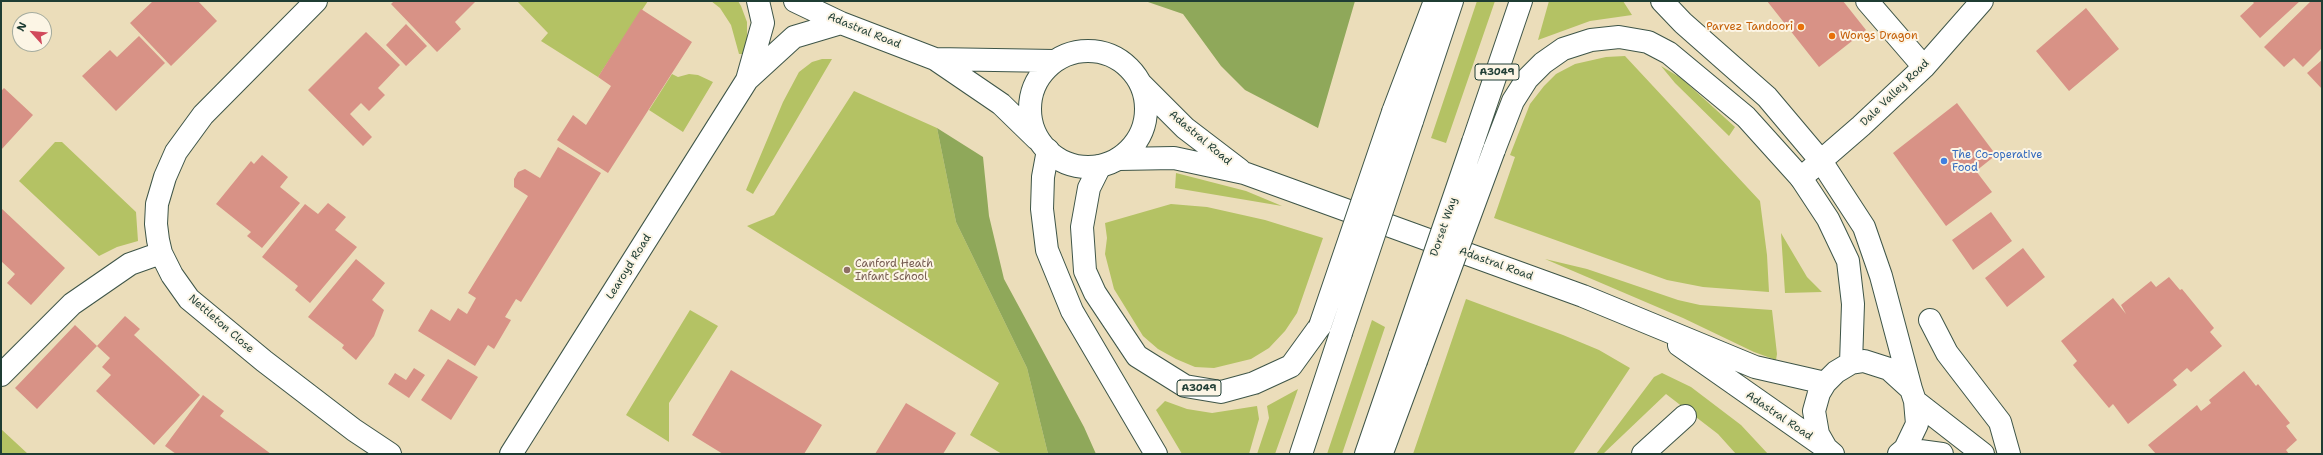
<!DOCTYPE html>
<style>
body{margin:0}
#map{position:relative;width:2323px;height:455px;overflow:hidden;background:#ebddba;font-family:"Shantell Sans",sans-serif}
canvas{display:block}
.frame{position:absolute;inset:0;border:2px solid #1f3d34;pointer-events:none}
.north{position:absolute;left:12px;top:12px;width:40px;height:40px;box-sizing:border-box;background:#fcf5e5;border:1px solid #a4ab9e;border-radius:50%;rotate:297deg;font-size:11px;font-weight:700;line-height:16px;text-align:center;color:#1f3d34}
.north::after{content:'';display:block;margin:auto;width:14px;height:18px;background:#d1495b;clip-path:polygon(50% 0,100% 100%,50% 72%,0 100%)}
</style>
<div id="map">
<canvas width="2323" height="455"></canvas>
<div class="frame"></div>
<div class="north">N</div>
</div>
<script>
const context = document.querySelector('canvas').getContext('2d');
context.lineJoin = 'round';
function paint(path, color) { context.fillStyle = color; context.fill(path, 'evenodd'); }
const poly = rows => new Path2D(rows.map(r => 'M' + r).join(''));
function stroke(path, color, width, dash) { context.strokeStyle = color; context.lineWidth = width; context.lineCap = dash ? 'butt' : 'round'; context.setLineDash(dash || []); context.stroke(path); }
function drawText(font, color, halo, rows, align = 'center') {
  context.font = font + ' "Shantell Sans",sans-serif'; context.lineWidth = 4; context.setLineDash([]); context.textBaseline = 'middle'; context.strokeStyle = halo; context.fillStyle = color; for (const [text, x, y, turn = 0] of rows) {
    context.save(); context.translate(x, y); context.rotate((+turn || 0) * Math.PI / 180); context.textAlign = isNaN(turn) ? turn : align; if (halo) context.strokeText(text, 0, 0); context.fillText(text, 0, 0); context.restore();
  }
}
const green = poly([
 [517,1,648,1,598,77,541,41,548,33],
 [711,1,738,1,741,6,747,22,747,46,743,54,739,54,731,25,720,8],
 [1477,1,1495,1,1446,143,1431,138],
 [1549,1,1623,1,1632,15,1590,21,1538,40],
 [1625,56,1760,201,1767,255,1769,292,1703,287,1667,280,1494,218,1515,157,1510,155,1530,104,1544,86,1556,74,1575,64,1606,57],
 [822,59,832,59,753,194,746,190,783,102,799,72,812,62],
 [1661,66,1681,78,1735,127,1729,136,1675,83],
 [672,74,678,77,689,74,698,75,713,82,683,132,649,110],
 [854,91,937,128,956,222,1027,368,1048,454,1002,454,970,435,999,383,747,226,774,215],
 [55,142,62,142,136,212,138,241,117,247,99,256,19,181],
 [1176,173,1246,191,1282,206,1175,188],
 [1171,204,1207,207,1265,220,1323,238,1297,313,1285,331,1269,348,1251,359,1214,368,1195,367,1176,359,1158,349,1143,336,1114,289,1105,254,1107,238,1105,223],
 [1781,233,1807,277,1822,292,1785,293],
 [1545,259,1587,269,1678,300,1700,305,1772,310,1777,354,1776,360,1754,352,1683,318],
 [1466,299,1563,335,1599,350,1630,368,1573,454,1413,454],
 [690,310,718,326,669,403,669,442,626,415],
 [1372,320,1385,327,1342,454,1327,454],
 [1662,373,1691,387,1741,425,1768,454,1736,454,1718,434,1666,394,1603,454,1596,454,1654,377],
 [1298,389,1275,454,1257,454,1269,418,1267,406],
 [1165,401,1187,409,1212,413,1257,406,1259,419,1249,454,1182,454,1156,410],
 [1,429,28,454,1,454]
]);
const forest = poly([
 [1145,1,1355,1,1318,128,1245,90,1221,66,1183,14],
 [937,128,983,157,989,216,1004,279,1084,427,1096,454,1048,454,1027,368,956,222]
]);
const building = poly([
 [153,1,198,1,217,21,171,66,130,23],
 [394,1,476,1,455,22,461,29,437,52,391,4],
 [1767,1,1843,1,1866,30,1819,67],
 [2252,1,2300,1,2260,38,2240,16,2254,3],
 [2311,1,2322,1,2322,48,2303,67,2294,58,2284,67,2264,47],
 [2086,8,2119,49,2069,91,2036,51],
 [641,9,692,42,608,173,557,140,573,115,586,125,611,86,598,77],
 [406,24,427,46,406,66,386,45],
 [366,32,400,65,378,88,385,95,369,111,361,103,350,114,372,137,363,146,308,90],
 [139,36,165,63,116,111,82,76,110,50,117,57],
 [2322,60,2322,89,2307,73],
 [4,88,33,115,1,150,1,91],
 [1957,103,1996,155,1976,171,1992,192,1946,226,1893,153],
 [558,147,601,173,521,302,516,299,505,317,511,320,494,349,488,345,475,366,418,331,431,309,450,321,458,308,467,314,476,298,468,293,528,196,514,187,514,179,518,172,525,169,540,178],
 [262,155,288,177,280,187,300,203,262,248,247,236,251,232,216,204,251,161,254,164],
 [328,203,346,217,335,230,357,247,310,303,295,290,298,286,262,257,305,204,318,214],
 [1,208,65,268,31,305,7,283,15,274,1,261],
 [1991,212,2012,241,1973,270,1952,240],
 [2023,248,2045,277,2007,307,1985,278],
 [356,259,385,283,372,300,384,310,374,336,356,360,342,348,344,345,308,317],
 [2169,277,2180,290,2182,289,2214,328,2210,332,2222,346,2191,372,2187,368,2173,380,2177,385,2128,424,2113,404,2109,408,2073,365,2077,361,2061,341,2113,298,2126,314,2121,305,2151,281,2156,287],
 [125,316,140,329,134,335,200,395,154,445,96,391,111,375,102,367,110,358,97,346],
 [75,325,97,346,37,409,15,388],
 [448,359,478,377,451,420,421,400],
 [414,368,425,375,409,398,388,384,395,373,406,380],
 [731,370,822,425,804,454,723,454,692,435],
 [2244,371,2256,386,2258,384,2290,423,2286,426,2297,440,2286,450,2289,454,2156,454,2148,445,2197,405,2201,411,2211,403,2209,400],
 [203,395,224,411,220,416,271,454,176,454,165,446],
 [906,403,956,433,943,454,875,454]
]);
const minor = poly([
 [316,1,203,115,176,152,165,177,157,204,156,224,158,240,161,253,172,275,189,299,264,361,354,430,390,454],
 [795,1,841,23,935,59,1001,104,1037,139],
 [1867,1,1924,67],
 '1030 109a58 58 0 1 1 116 0a58 58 0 1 1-116 0Z',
 [935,59,1054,61],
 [747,80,763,23,758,1],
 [1141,84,1185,128,1240,170],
 [1119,159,1174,158,1244,173,1583,296,1755,367,1825,383],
 [1821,161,1864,227,1881,276,1911,389],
 [1930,320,1947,353,2000,422,2009,454],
 [1679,345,1826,448],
 [1851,363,1853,304,1848,261,1828,219,1801,178,1861,126,1924,67,1982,1],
 [1,375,72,304,130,264,161,253],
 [1915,401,1983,454],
 [1905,449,1942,454],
 [511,454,747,80,794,37,841,23],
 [1643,454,1685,416],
 [1833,454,1826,448,1818,434,1814,411,1819,393,1825,383,1836,372,1851,363,1864,361,1889,369,1911,389,1915,401,1917,424,1905,449,1899,454]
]);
const highway = poly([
 [1662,1,1683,23,1767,97,1821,161],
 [1393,112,1435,1],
 [1412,121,1452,1],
 [1473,142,1521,1],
 [1048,150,1043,177,1042,209,1047,250,1072,311,1156,454],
 [1494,150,1513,101,1527,79,1543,63,1563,49,1591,40,1619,37,1648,42,1669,53,1746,117,1801,178],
 [1100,166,1089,188,1082,227,1085,271,1095,293,1137,356,1185,386,1221,392,1254,383,1291,366,1320,326],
 [1383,450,1416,361],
 [1301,454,1341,333],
 [1366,454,1400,355]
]);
const highwayBridge = poly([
 [1320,326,1393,112],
 [1341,333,1412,121],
 [1400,355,1473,142],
 [1416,361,1494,150]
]);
const markers = [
 [1801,27,4,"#e8710a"],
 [1832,36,4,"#e8710a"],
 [1944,161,4,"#3f7fe0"],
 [847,270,4,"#8d6e63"]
];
const shields = [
 [1497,72,44],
 [1199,388,44]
];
const shieldNames = [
 ["A3049",1497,72],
 ["A3049",1199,388]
];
const foodNames = [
 ["Parvez Tandoori",1793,27],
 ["Wongs Dragon",1840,36,"left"]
];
const streetNames = [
 ["Adastral Road",864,31,22],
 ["Dale Valley Road",1895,93,-44],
 ["Adastral Road",1200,138,40],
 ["Dorset Way",1444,227,-71],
 ["Adastral Road",1496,264,20],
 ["Learoyd Road",629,267,-58],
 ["Nettleton Close",221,324,41],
 ["Adastral Road",1779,416,34]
];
const shopNames = [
 ["The Co-operative",1952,155],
 ["Food",1952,168]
];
const educationNames = [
 ["Canford Heath",855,264],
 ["Infant School",855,277]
];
paint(green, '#b4c264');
paint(forest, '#8fa85a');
paint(building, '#d89286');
stroke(minor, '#3e5548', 24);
stroke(highway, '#3e5548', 24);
stroke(minor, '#fff', 22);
stroke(highway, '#fff', 22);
stroke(highwayBridge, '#3e5548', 24, []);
stroke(highwayBridge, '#fff', 22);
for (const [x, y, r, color] of markers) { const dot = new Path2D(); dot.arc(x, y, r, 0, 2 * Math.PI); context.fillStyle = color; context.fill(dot); stroke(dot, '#fcf5e5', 1.5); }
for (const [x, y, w] of shields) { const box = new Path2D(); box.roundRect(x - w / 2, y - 8, w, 16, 3); context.fillStyle = '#fcf5e5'; context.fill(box); stroke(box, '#1f3d34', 1); }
drawText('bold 10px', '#1f3d34', null, shieldNames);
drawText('11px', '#c56008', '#fcf5e5', foodNames, 'right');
drawText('11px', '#1f3d34', '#fcf5e5', streetNames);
drawText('11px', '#366cbe', '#fcf5e5', shopNames, 'left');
drawText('11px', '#785e54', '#fcf5e5', educationNames, 'left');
</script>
